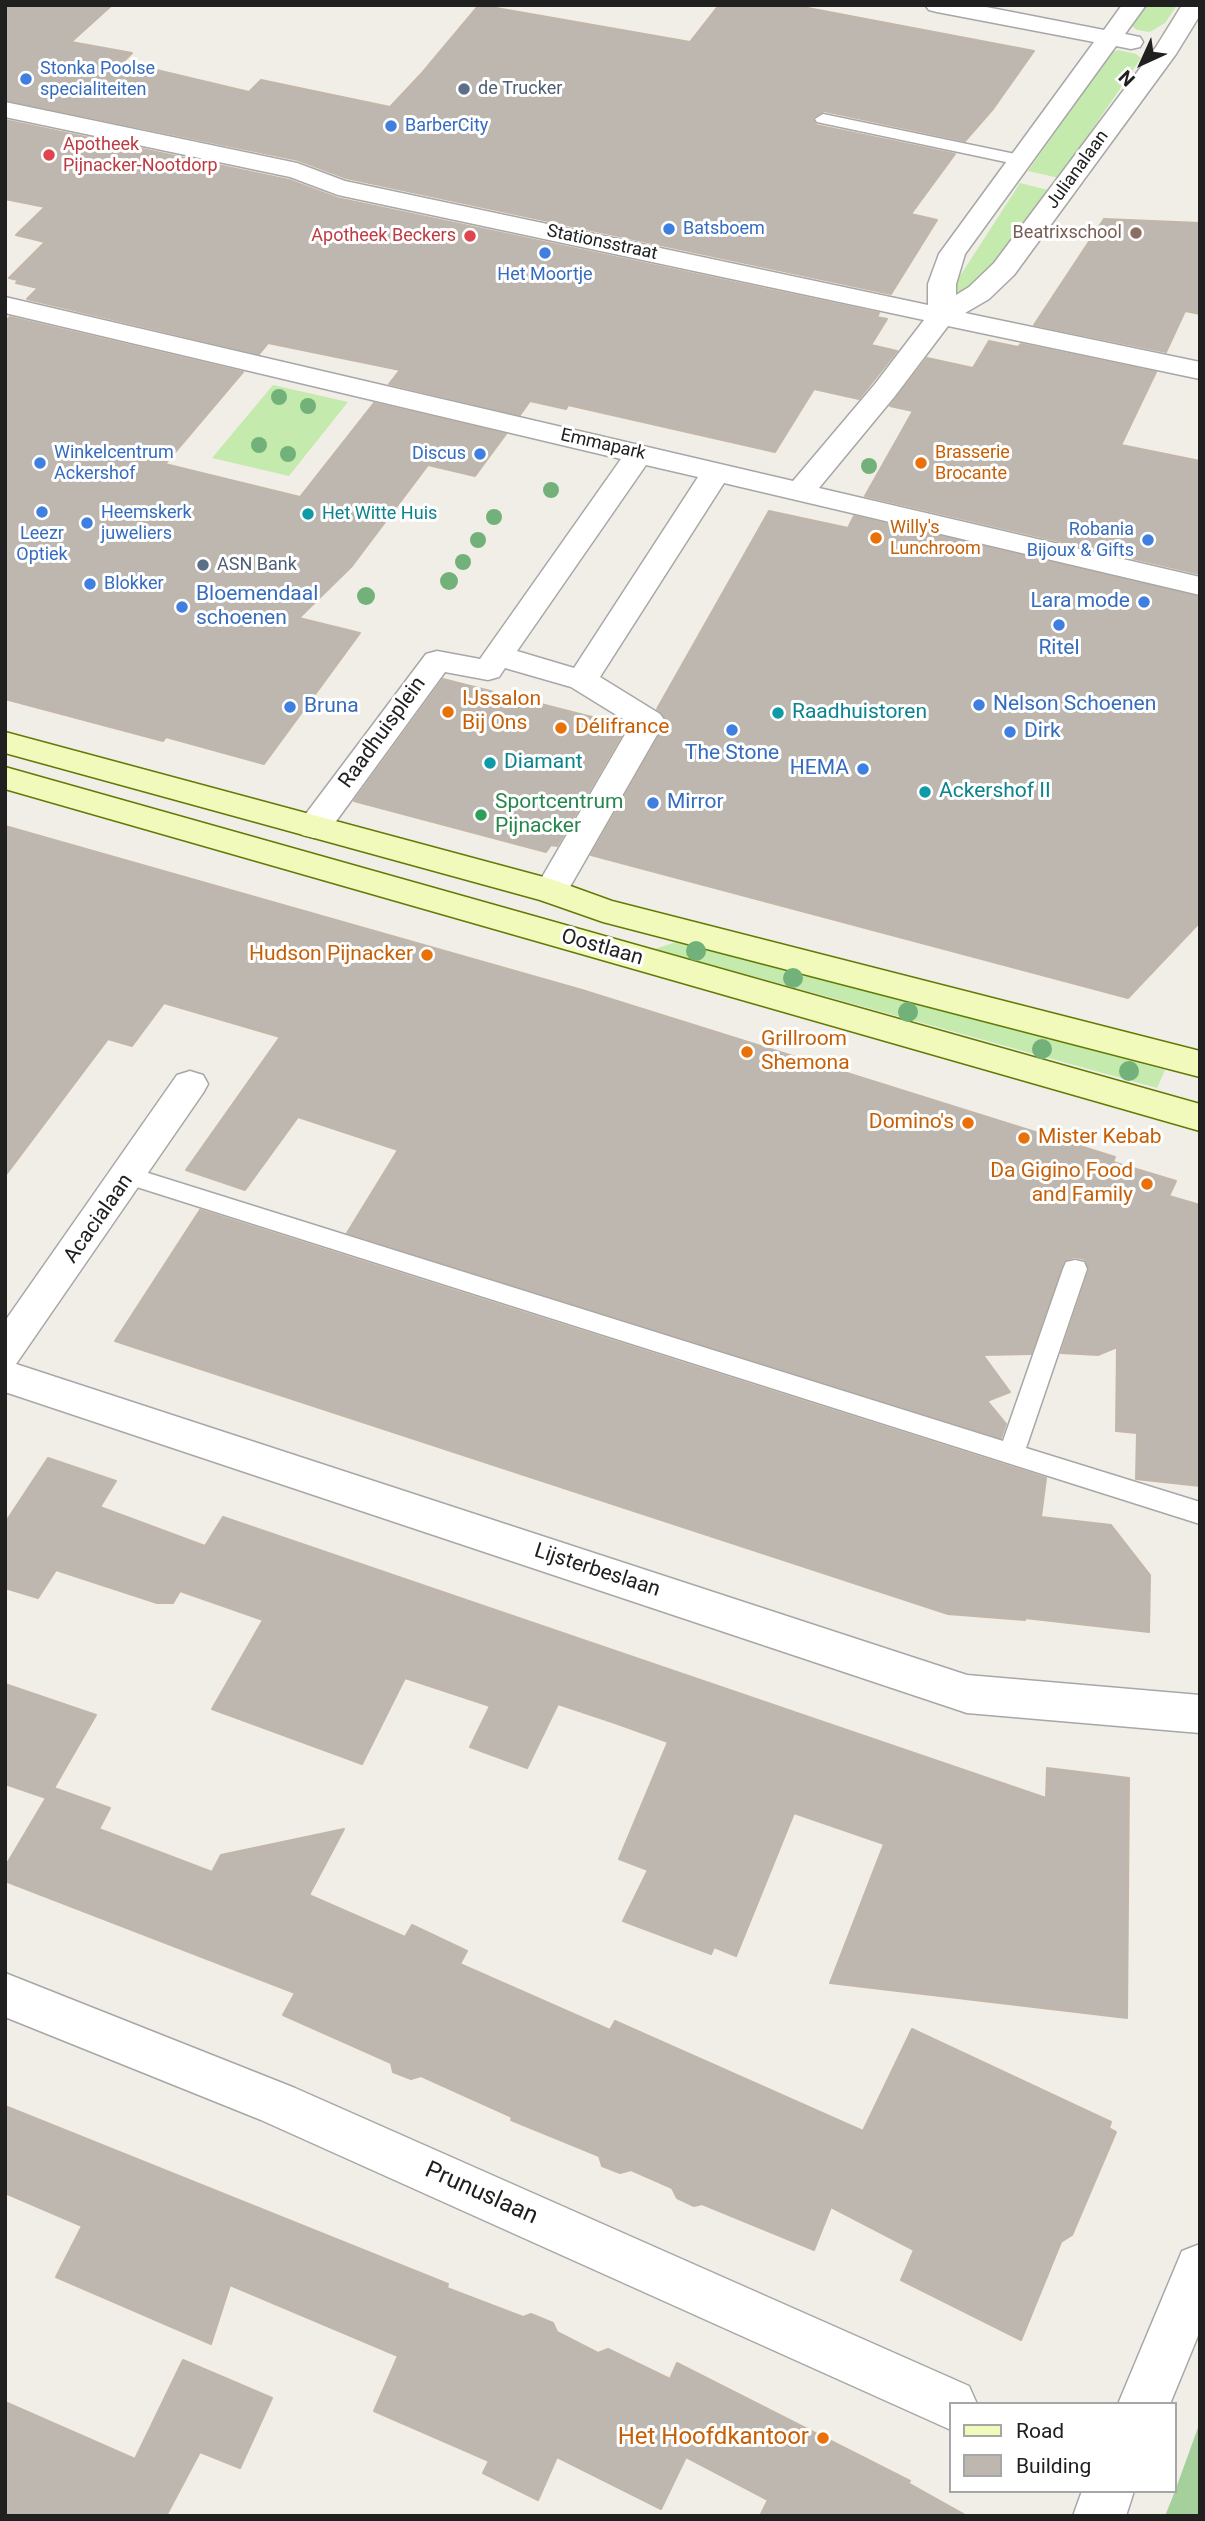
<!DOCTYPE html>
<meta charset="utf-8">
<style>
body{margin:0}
#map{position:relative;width:1205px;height:2521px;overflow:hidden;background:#f1eee7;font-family:Roboto,sans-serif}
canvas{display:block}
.frame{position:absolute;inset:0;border:7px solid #202020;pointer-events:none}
.legend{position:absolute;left:949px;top:2402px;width:228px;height:91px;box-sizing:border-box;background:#fff;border:2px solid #a6a6a6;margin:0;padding:9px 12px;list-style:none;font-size:21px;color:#202020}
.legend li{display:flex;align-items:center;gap:14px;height:35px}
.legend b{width:35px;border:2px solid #a6a6a6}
.north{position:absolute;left:1107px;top:28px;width:70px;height:70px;-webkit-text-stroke:5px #fff;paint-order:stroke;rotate:225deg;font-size:19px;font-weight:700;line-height:28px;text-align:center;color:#202020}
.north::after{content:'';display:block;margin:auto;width:24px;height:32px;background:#202020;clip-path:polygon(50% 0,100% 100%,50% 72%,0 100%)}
</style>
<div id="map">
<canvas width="1205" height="2521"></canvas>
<div class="frame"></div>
<ul class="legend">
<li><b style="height:9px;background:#f1fabb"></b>Road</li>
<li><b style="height:19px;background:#bdb7b0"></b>Building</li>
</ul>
<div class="north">N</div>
</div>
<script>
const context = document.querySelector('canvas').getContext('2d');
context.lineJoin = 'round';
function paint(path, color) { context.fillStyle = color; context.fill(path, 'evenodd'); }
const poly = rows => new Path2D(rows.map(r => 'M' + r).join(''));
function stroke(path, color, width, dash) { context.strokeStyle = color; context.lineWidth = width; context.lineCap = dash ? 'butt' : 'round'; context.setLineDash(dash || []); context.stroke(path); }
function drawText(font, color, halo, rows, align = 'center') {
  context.font = font + ' Roboto,sans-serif'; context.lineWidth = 6; context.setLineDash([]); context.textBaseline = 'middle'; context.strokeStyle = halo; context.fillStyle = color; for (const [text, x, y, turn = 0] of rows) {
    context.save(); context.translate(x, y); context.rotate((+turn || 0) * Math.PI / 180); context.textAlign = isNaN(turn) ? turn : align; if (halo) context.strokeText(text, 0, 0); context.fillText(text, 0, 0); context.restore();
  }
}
const grass = poly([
 [1145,5,1177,5,1165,23,1150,32,1137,30,1131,25],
 [1118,50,1136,54,1141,58,1059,178,1028,171,1112,52],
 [1020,183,1052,191,971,294,951,290],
 [273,385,348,402,289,476,212,458],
 [686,939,1165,1070,1157,1088,655,949]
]);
const forest = poly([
 [1200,2422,1200,2516,1165,2516,1175,2491]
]);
const building = poly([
 [5,5,112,5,71,42,132,53,123,62,249,92,261,80,390,107,422,73,479,5,690,42,719,5,792,5,1034,51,993,109,965,141,824,111,812,118,816,125,955,154,911,214,937,220,891,294,346,178,298,160,5,100,5,5],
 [5,120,289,180,337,198,879,313,877,317,887,319,871,345,897,351,859,399,814,389,775,452,568,405,566,409,530,401,520,415,389,384,400,370,268,343,259,354,27,299,38,288,16,283,18,280,9,278,45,242,16,235,45,207,5,199,5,120],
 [1104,219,1200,223,1200,314,1185,311,1166,352,1034,325,1104,219],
 [10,317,243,372,165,464,300,497,374,403,506,434,475,476,428,465,352,566,299,618,360,633,264,764,166,737,163,741,5,699,5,321,10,317],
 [989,341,1018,347,1021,344,1156,372,1121,445,1200,461,1200,574,865,496,913,411,890,406,927,358,973,368,989,341],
 [769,511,848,528,854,516,1200,597,1200,922,1128,998,591,855,667,722,657,709,769,511],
 [443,679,627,726,557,846,551,845,546,852,354,801,443,679],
 [5,826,582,990,1115,1157,1113,1162,1176,1181,1169,1196,1200,1205,1200,1486,1136,1479,1137,1433,1116,1431,1117,1347,1098,1355,1061,1353,1089,1270,1085,1259,1074,1257,1064,1261,1031,1354,983,1355,1010,1392,987,1401,1006,1424,1001,1438,347,1233,398,1150,298,1117,245,1190,186,1170,280,1037,164,1003,132,1046,108,1039,5,1176,5,826],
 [200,1210,1046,1478,1041,1517,1111,1525,1150,1575,1149,1632,1025,1618,1025,1620,948,1614,115,1341,200,1210],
 [48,1458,116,1481,100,1507,205,1546,223,1517,1046,1798,1047,1768,1129,1778,1127,2018,830,1983,884,1844,794,1813,736,1956,714,1947,711,1954,623,1921,648,1870,619,1859,668,1742,615,1723,558,1704,527,1768,470,1747,490,1706,405,1678,362,1764,212,1709,263,1620,180,1591,173,1603,157,1603,56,1570,38,1598,5,1588,5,1523,48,1458],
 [5,1684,96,1715,54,1788,110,1808,99,1829,212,1872,221,1855,344,1829,309,1895,405,1937,412,1925,467,1951,460,1964,610,2030,615,2021,863,2131,912,2029,1111,2122,1109,2128,1116,2132,1072,2235,1061,2242,1021,2340,901,2280,914,2250,831,2207,814,2250,702,2204,694,2206,677,2198,672,2188,631,2170,620,2173,602,2166,599,2156,511,2120,512,2117,421,2076,411,2079,393,2072,391,2063,283,2015,295,1993,5,1881,5,1867,46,1798,5,1784,5,1684],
 [5,2106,448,2284,447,2288,523,2317,531,2314,553,2323,557,2332,598,2353,608,2349,670,2379,677,2363,910,2481,908,2483,967,2516,760,2516,768,2500,686,2457,661,2509,557,2457,538,2500,483,2473,489,2461,374,2411,398,2356,230,2285,211,2344,56,2277,82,2226,5,2193,5,2106],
 [183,2360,272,2398,240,2468,200,2452,166,2516,5,2516,5,2402,135,2459,183,2360]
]);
const lane = poly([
 [823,114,1020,155,1028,160,1020,165,817,122,815,119,823,114],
 [129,1167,1003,1441,1063,1269,1066,1262,1075,1260,1084,1262,1087,1269,1026,1448,1200,1502,1200,1524,121,1182,117,1176,121,1170,129,1167]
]);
const street = poly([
 [925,5,976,5,1104,30,1122,5,1146,5,1125,34,1140,37,1143,42,1140,47,1131,49,1116,46,965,254,956,284,956,295,969,287,994,263,1156,47,1182,5,1200,5,1200,15,1176,54,1014,275,989,299,965,313,1200,362,1200,379,948,326,895,396,819,488,1200,577,1200,595,724,483,600,677,660,714,665,721,563,899,551,903,539,899,534,891,631,724,571,687,505,668,499,677,488,680,445,672,326,835,314,838,302,835,297,827,302,819,426,654,437,651,480,659,621,459,5,313,5,297,793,481,875,384,924,320,338,195,290,177,5,117,5,102,297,163,345,181,928,305,928,284,939,254,1094,42,937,12,929,10,925,5],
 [646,465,698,477,574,668,517,651,646,465],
 [190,1071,203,1075,208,1084,203,1093,16,1364,967,1675,1200,1695,1200,1733,967,1713,5,1392,5,1321,177,1075,190,1071],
 [5,1973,295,2088,969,2386,977,2404,951,2404,951,2430,261,2120,5,2017,5,1973],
 [1200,2244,1200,2331,1170,2404,1118,2404,1182,2251,1200,2244],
 [1082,2491,1134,2491,1126,2516,1073,2516,1082,2491]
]);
const secondary = poly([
 [5,732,551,879,612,901,1200,1051,1200,1077,603,922,540,900,5,753,5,732],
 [5,767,1200,1104,1200,1131,5,789,5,767]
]);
const trees = [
 [279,397,8],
 [308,406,8],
 [259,445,8],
 [288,454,8],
 [869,466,8],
 [551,490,8],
 [494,517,8],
 [478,540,8],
 [463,562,8],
 [449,581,9],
 [366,596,9],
 [696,951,10],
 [793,978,10],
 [908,1012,10],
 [1042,1049,10],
 [1129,1071,10]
];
const markers = [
 [26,79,7,"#3f7fe0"],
 [464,89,7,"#5c6f8a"],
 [391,126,7,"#3f7fe0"],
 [49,155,7,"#e0444e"],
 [669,229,7,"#3f7fe0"],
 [1136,233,7,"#8d6e63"],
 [470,236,7,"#e0444e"],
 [545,253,7,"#3f7fe0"],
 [480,454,7,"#3f7fe0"],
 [40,463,7,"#3f7fe0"],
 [921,463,7,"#e8710a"],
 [42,512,7,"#3f7fe0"],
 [308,514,7,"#0f9aa8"],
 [87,523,7,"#3f7fe0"],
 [876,538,7,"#e8710a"],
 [1148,540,7,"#3f7fe0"],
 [203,565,7,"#5c6f8a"],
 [90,584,7,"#3f7fe0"],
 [1144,602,7,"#3f7fe0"],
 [182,607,7,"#3f7fe0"],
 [1059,625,7,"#3f7fe0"],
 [979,705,7,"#3f7fe0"],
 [290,707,7,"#3f7fe0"],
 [448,712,7,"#e8710a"],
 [778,713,7,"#0f9aa8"],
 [561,728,7,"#e8710a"],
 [732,730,7,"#3f7fe0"],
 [1010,732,7,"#3f7fe0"],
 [490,763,7,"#0f9aa8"],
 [863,769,7,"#3f7fe0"],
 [925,792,7,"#0f9aa8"],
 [653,803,7,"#3f7fe0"],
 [481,815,7,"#2e9e5b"],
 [427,955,7,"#e8710a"],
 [747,1052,7,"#e8710a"],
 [968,1123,7,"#e8710a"],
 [1024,1138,7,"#e8710a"],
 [1147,1184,7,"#e8710a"],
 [823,2438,7,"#e8710a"]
];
const farShopnames = [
 ["Stonka Poolse",40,69],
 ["specialiteiten",40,90],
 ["BarberCity",405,126],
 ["Batsboem",683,229],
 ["Het Moortje",545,275,"center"],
 ["Winkelcentrum",54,453],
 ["Ackershof",54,474],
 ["Discus",466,454,"right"],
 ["Heemskerk",101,513],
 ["juweliers",101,534],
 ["Robania",1134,530,"right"],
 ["Bijoux & Gifts",1134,551,"right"],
 ["Leezr",42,534,"center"],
 ["Optiek",42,555,"center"],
 ["Blokker",104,584]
];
const farServicenames = [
 ["de Trucker",478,89],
 ["ASN Bank",217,565]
];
const farHealthnames = [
 ["Apotheek",63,145],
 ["Pijnacker-Nootdorp",63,166],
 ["Apotheek Beckers",456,236,"right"]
];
const farStreetnames = [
 ["Julianalaan",1078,170,-54],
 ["Stationsstraat",602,243,12],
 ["Emmapark",603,445,13]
];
const farEducationnames = [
 ["Beatrixschool",1122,233]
];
const farFoodnames = [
 ["Brasserie",935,453],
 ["Brocante",935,474],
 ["Willy's",890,528],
 ["Lunchroom",890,549]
];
const farCulturenames = [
 ["Het Witte Huis",322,514]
];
const shopNames = [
 ["Bloemendaal",196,595],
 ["schoenen",196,619],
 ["Lara mode",1130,602,"right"],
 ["Ritel",1059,649,"center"],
 ["Nelson Schoenen",993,705],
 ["Bruna",304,707],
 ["Dirk",1024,732],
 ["The Stone",732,754,"center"],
 ["HEMA",849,769,"right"],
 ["Mirror",667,803]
];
const foodNames = [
 ["IJssalon",462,700],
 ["Bij Ons",462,724],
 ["Délifrance",575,728],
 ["Hudson Pijnacker",413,955,"right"],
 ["Grillroom",761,1040],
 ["Shemona",761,1064],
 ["Domino's",954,1123,"right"],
 ["Mister Kebab",1038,1138],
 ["Da Gigino Food",1133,1172,"right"],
 ["and Family",1133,1196,"right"]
];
const cultureNames = [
 ["Raadhuistoren",792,713],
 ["Diamant",504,763],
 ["Ackershof II",939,792]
];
const streetNames = [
 ["Raadhuisplein",383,733,-54],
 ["Oostlaan",602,948,16],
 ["Acacialaan",99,1219,-55],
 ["Lijsterbeslaan",597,1571,18]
];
const leisureNames = [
 ["Sportcentrum",495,803],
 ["Pijnacker",495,827]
];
const nearStreetnames = [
 ["Prunuslaan",481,2194,24]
];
const nearFoodnames = [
 ["Het Hoofdkantoor",809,2438]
];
paint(grass, '#c5eaad');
paint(forest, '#a6d09b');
paint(building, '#bdb7b0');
stroke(building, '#c2b6a9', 2);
stroke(lane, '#a7a7a7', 3);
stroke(street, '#a7a7a7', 3);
stroke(secondary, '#627a04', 3);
paint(lane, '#fff');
paint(street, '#fff');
paint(secondary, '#f1fabb');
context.fillStyle = '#72b27a';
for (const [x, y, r] of trees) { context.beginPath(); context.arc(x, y, r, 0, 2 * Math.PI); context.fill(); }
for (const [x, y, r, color] of markers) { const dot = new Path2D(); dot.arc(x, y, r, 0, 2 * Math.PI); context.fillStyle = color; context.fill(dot); stroke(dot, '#fff', 2.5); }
drawText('18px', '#366cbe', '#fff', farShopnames, 'left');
drawText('18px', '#4e5e75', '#fff', farServicenames, 'left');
drawText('18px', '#be3a42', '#fff', farHealthnames, 'left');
drawText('18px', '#202020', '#fff', farStreetnames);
drawText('18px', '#785e54', '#fff', farEducationnames, 'right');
drawText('18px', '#c56008', '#fff', farFoodnames, 'left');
drawText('18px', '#0d838f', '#fff', farCulturenames, 'left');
drawText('21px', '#366cbe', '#fff', shopNames, 'left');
drawText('21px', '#c56008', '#fff', foodNames, 'left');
drawText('21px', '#0d838f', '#fff', cultureNames, 'left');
drawText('21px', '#202020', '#fff', streetNames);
drawText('21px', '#27864d', '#fff', leisureNames, 'left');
drawText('24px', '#202020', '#fff', nearStreetnames);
drawText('24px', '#c56008', '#fff', nearFoodnames, 'right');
</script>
